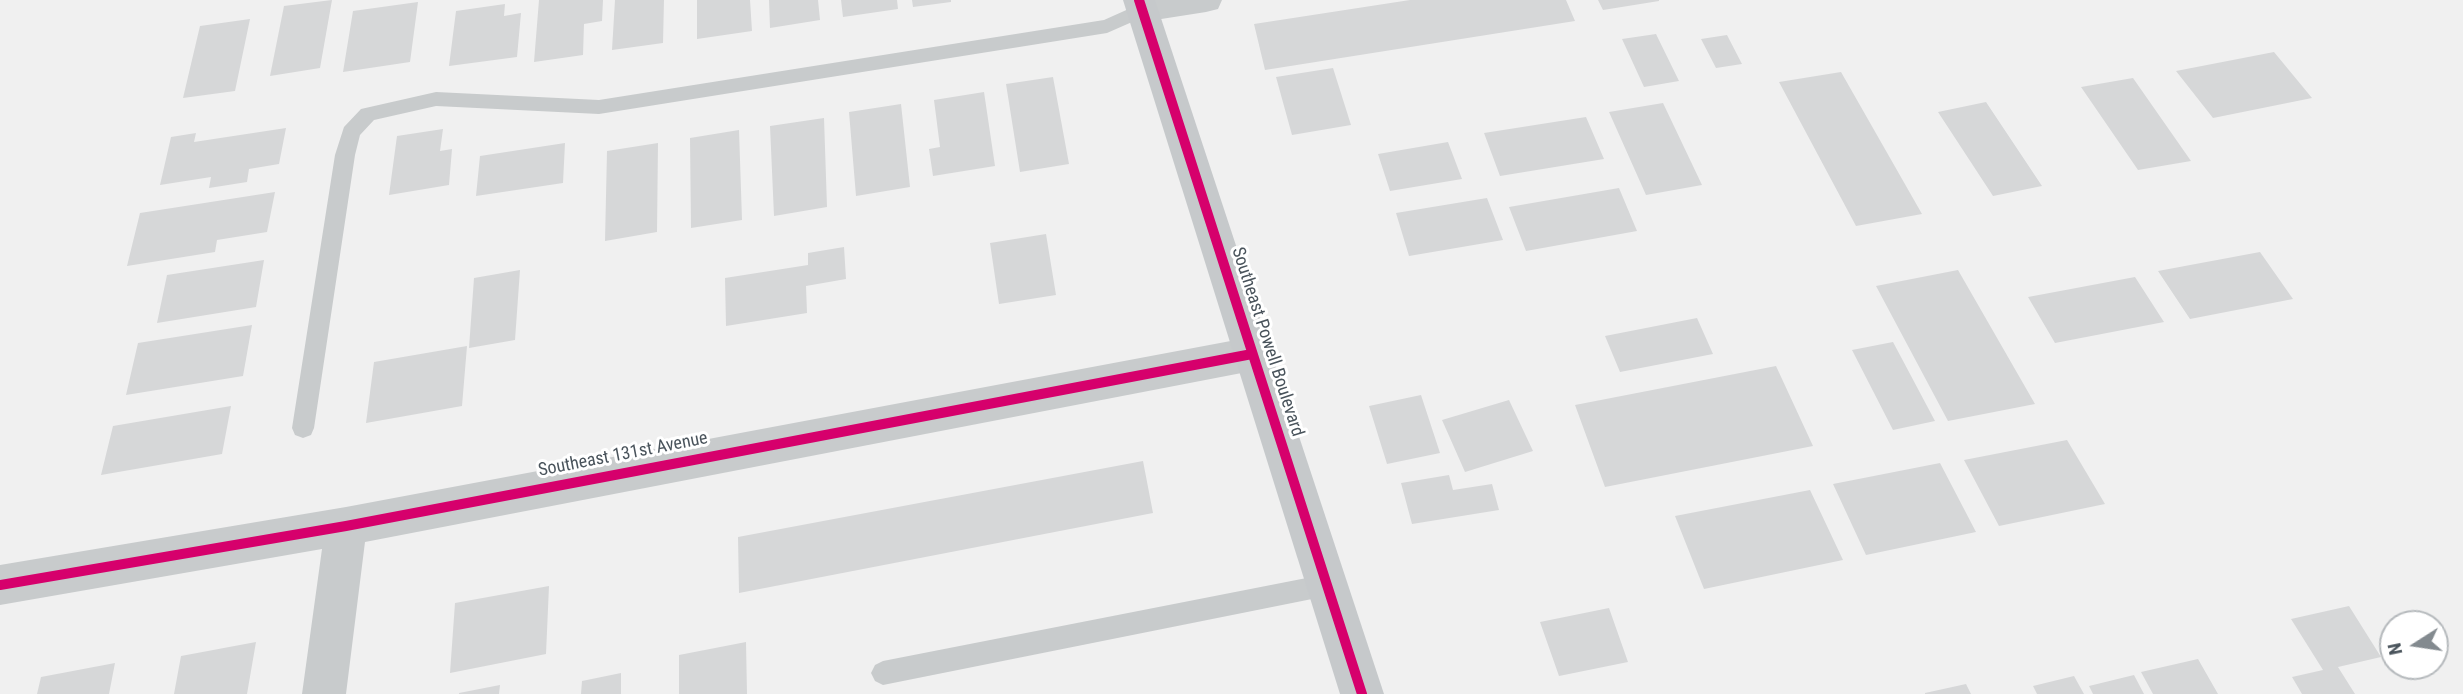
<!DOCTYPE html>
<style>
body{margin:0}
#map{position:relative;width:2463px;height:694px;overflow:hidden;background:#f0f0f0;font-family:"Roboto Condensed",sans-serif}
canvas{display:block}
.north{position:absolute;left:2379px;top:610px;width:70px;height:70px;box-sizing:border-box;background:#fff;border:2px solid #b6babd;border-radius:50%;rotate:258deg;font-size:19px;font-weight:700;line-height:28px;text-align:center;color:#49535b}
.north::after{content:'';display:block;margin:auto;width:24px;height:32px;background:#838a8f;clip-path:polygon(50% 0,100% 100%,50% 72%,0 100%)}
</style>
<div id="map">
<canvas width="2463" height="694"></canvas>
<div class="north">N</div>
</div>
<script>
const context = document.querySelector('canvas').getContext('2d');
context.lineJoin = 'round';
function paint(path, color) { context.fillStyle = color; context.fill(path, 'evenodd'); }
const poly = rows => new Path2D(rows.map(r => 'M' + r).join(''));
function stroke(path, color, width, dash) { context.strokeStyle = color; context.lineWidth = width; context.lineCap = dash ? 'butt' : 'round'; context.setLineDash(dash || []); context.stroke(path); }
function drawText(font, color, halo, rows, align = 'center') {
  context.font = font + ' "Roboto Condensed",sans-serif'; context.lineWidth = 6; context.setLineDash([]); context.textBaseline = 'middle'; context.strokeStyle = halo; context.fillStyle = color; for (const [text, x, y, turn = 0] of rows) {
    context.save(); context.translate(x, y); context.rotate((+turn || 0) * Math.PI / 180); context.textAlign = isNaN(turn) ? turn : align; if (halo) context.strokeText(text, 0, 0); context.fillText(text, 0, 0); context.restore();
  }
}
const building = poly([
 [332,0,320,68,270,76,284,6],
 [539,0,603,0,602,21,584,24,583,55,534,62],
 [615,0,664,0,663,43,612,50],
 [697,0,750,0,752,31,697,39],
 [769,0,818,0,820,20,770,28],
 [841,0,897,0,898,9,843,17],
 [912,0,951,0,951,2,913,7],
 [1410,0,1566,0,1575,21,1265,70,1254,24],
 [1598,0,1659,0,1659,1,1603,10],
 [418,2,410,62,343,72,353,11],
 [505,4,504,16,521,13,517,57,449,66,456,11],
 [250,19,235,91,183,98,200,26],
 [1656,34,1679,81,1644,87,1622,39],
 [1727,35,1742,64,1716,68,1701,39],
 [2274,52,2312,98,2213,118,2176,71],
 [1333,68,1351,125,1292,135,1276,77],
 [1841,72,1922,214,1856,226,1779,82],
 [1053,77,1069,164,1020,172,1006,84],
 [2133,78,2191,161,2138,170,2081,87],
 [984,92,995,166,933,176,929,149,940,147,934,100],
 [1986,102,2042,186,1993,196,1938,112],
 [1663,103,1702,185,1646,195,1609,112],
 [901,104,910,187,856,196,849,112],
 [1586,117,1604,159,1500,176,1484,133],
 [824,118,827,207,774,216,770,126],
 [286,128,279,164,249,169,247,182,209,188,211,177,160,185,171,137,196,133,194,142],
 [443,129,440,151,452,149,449,185,389,195,397,136],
 [739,130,742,220,691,228,690,138],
 [1448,142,1462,179,1390,191,1378,154],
 [565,143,563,183,476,196,480,156],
 [658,143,657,232,605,241,607,151],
 [1619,188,1637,231,1526,251,1509,207],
 [275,192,267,232,217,240,215,252,127,266,140,213],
 [1487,198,1503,240,1409,256,1396,213],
 [1046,234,1056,295,999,304,990,243],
 [844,247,846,279,806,286,807,313,726,326,725,278,808,265,808,253],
 [2260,252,2293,299,2190,319,2158,271],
 [264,260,256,307,157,323,167,275],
 [520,270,515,340,469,348,474,278],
 [1958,270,2035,404,1948,421,1876,286],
 [2135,277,2164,322,2055,343,2028,297],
 [1697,318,1713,354,1620,372,1605,336],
 [252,325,243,376,126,395,138,343],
 [1893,342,1935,421,1893,430,1852,350],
 [467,346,462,406,366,423,374,362],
 [1776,366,1813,446,1605,487,1575,405],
 [1421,395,1440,453,1387,464,1369,406],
 [1509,400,1533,451,1465,472,1442,420],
 [231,406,222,454,101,475,113,426],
 [2067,440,2105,504,1999,526,1964,460],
 [1143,461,1153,513,739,593,738,537],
 [1940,463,1976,532,1866,555,1833,484],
 [1449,475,1453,490,1492,484,1499,510,1412,524,1401,483],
 [1810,490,1843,560,1704,589,1675,516],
 [549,586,546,654,450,673,455,603],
 [2349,606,2381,657,2338,667,2355,694,2302,694,2292,677,2323,670,2291,619],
 [1609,608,1628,662,1559,676,1540,622],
 [256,642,247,694,174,694,181,656],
 [746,642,747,694,679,694,679,655],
 [2198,659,2218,694,2153,694,2141,672],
 [115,663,109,694,37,694,41,677],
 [621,673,621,694,581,694,582,681],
 [2134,675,2144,694,2093,694,2089,686],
 [2074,676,2084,694,2037,694,2033,686],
 [1966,684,1971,694,1925,694,1925,693],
 [500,685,499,694,459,694,459,693]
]);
const lane = poly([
 [1142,3,1148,5,1151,10,1148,15,1107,33,599,114,436,106,374,120,360,135,355,155,314,428,311,435,303,438,295,435,292,428,335,155,344,127,361,109,436,92,599,100,1104,20,1142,3],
 [1327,574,1335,577,1339,585,1335,593,1327,596,883,685,875,681,871,673,875,665,883,661,1327,574]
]);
const street = poly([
 [1135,0,1222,0,1218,9,1206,12,1142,22,1130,19,1126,10,1135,0],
 [1252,337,1266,342,1271,354,1266,366,1252,371,365,542,346,694,302,694,322,549,0,605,0,565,346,507,1252,337]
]);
const primary = poly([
 [1123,0,1155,0,1384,694,1340,694,1123,0]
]);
const cycleway = poly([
 [1139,0,1362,694],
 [0,585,346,526,1252,354]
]);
const streetNames = [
 ["Southeast Powell Boulevard",1267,342,72],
 ["Southeast 131st Avenue",623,455,-11]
];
paint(building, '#d6d7d8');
paint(lane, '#c8cbcc');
paint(street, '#c8cbcc');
paint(primary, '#c6c9cb');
stroke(cycleway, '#d6006c', 10);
drawText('18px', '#49535b', '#fff', streetNames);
</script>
